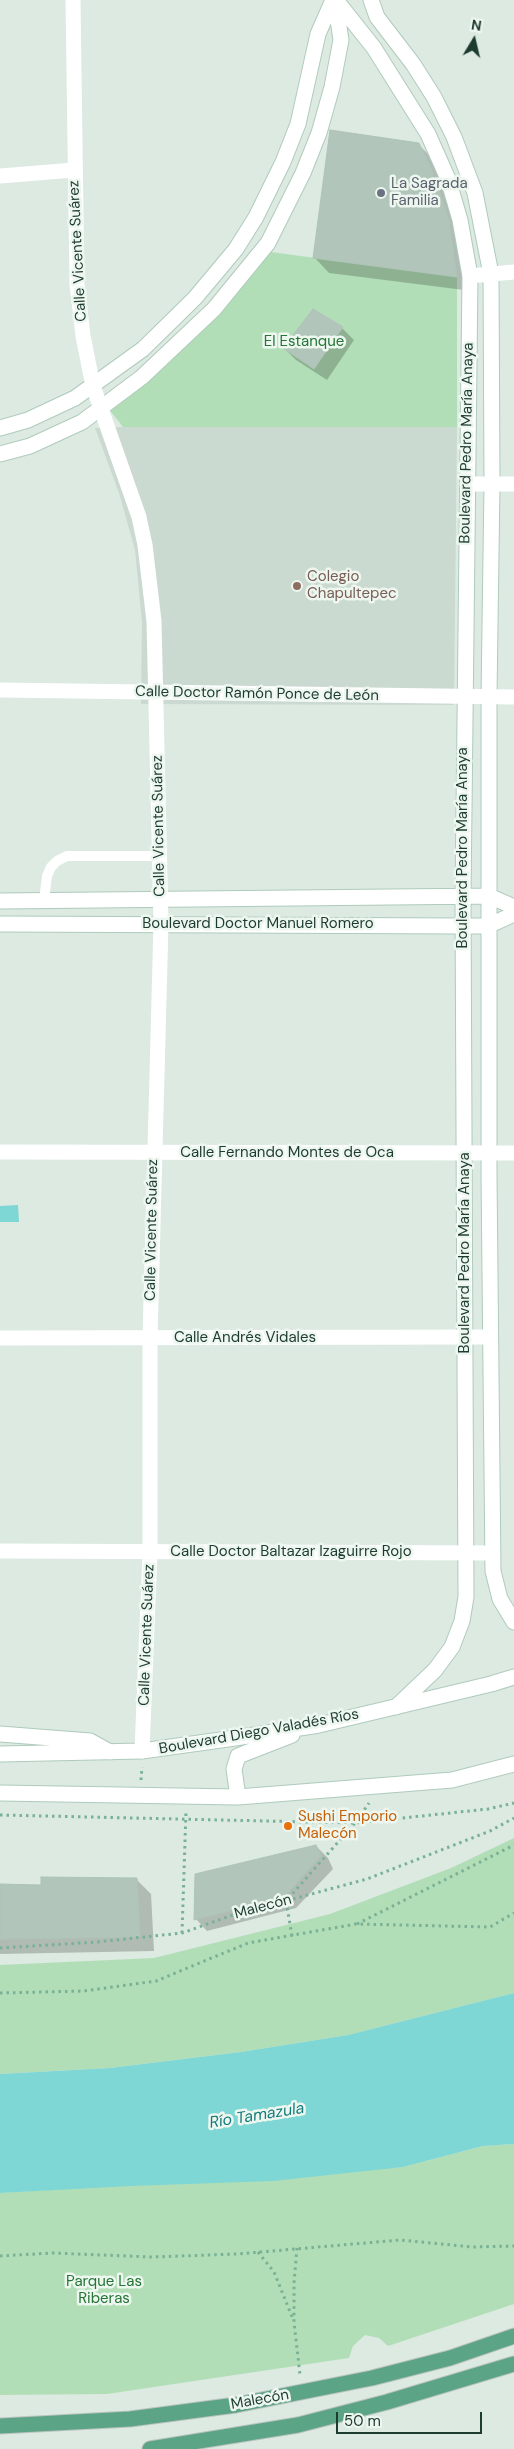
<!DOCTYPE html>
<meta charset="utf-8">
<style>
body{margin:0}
#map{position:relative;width:514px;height:2449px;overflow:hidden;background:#dceae2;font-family:"DM Sans",sans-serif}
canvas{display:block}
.north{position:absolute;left:449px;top:15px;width:50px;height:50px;-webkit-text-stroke:4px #edf7f0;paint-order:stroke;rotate:9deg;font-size:14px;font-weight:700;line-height:20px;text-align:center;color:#1d3b2e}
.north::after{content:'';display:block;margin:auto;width:18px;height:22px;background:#1d3b2e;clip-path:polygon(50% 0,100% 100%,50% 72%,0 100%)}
.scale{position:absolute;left:336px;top:2412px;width:146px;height:22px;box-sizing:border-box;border:2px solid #1d3b2e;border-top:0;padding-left:6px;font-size:15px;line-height:18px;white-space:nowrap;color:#1d3b2e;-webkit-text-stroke:4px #edf7f0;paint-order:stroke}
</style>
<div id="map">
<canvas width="514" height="2449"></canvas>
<div class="north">N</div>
<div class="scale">50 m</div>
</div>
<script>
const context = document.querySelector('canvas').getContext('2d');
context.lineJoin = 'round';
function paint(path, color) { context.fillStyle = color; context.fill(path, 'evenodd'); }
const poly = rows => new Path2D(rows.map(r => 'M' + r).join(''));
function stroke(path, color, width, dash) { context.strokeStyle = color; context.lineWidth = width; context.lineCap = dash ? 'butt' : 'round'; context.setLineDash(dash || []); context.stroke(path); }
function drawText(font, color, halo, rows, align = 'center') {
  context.font = font + ' "DM Sans",sans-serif'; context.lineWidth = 5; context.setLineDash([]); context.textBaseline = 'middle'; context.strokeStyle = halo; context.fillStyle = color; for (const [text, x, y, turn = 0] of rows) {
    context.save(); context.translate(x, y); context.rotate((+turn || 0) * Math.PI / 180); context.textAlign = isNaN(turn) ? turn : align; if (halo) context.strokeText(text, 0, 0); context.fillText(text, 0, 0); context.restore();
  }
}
const built = poly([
 [123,427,457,427,454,705,141,704,142,622,135,550,119,493,95,428]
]);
const green = poly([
 [256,250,457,277,457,427,123,427,108,408,146,381],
 [514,1838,514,1993,348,2035,241,2052,110,2068,0,2074,0,1965,154,1958,330,1914,451,1868],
 [514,2144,514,2304,388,2346,379,2338,365,2335,353,2346,349,2358,107,2394,0,2395,0,2193,403,2167,483,2146]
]);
const water = poly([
 [18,1205,19,1222,0,1222,0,1206],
 [514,1993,514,2144,483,2146,403,2167,273,2181,131,2186,0,2193,0,2074,110,2068,241,2052,348,2035]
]);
const shadow = poly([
 [419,145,434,160,446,184,472,291,329,273,314,257],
 [342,328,354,340,327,380,296,360,284,348],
 [316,1846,328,1858,333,1869,296,1908,207,1931,196,1919],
 [136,1879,151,1894,154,1951,0,1954,0,1885,42,1886]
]);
const building = poly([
 [330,130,419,143,431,168,449,219,457,277,313,258,330,130],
 [313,309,343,327,314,369,283,348,313,309],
 [316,1845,321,1856,284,1897,194,1920,195,1874,316,1845],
 [41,1877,137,1878,140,1937,0,1939,0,1884,41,1885,41,1877]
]);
const path = poly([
 [141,1780,142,1767],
 [0,1815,355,1823,488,1809,514,1803],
 [357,1924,514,1845],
 [182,1933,186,1811],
 [292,1936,286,1901,355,1823,369,1803],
 [0,1948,97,1942,182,1933,230,1916,367,1879,490,1831,514,1818],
 [0,1993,84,1991,156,1981,248,1943,356,1924,490,1927,514,1913],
 [297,2248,294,2283,294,2322,300,2375],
 [258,2252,274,2272,293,2319],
 [0,2256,52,2253,152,2257,237,2254,400,2240,472,2247,514,2246]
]);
const lane = poly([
 [44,900,47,876,51,867,57,861,67,856,159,856]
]);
const street = poly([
 [73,0,77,284,83,336,93,386,139,517,145,545,154,621,161,923,150,1338,150,1552,142,1751],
 [0,176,74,170],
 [470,276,514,272],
 [467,484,514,484],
 [0,690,514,697],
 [0,1152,514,1153],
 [0,1338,490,1337],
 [0,1551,492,1553]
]);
const secondary = poly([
 [336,0,374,48,428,134,448,179,460,220,470,276,463,897,466,1597,462,1621,452,1647,435,1670,396,1707],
 [371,0,377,17,413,64,434,97,454,137,475,193,491,274,492,484,489,697,489,1174,493,1571,500,1599,514,1622],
 [0,428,28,420,75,398,143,349,195,298,236,249,256,217,283,162,298,124,318,34,333,0],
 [0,454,30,446,82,422,142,377,214,309,268,243,303,173,319,133,332,87,341,40,335,0],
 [0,901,489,896,514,907],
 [0,924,463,926,488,926,514,914],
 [0,1734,90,1741,110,1752],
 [0,1754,142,1751,235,1738,319,1725,491,1684,514,1677],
 [0,1793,238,1797,452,1780,514,1764],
 [238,1797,234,1769,238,1756,292,1735]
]);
const primary = poly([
 [0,2426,130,2419,236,2405,372,2378,450,2358,514,2336],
 [150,2449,298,2425,387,2402,514,2364]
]);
const markers = [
 [381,193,5,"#6b7280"],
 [297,586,5,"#8d6e63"],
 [288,1826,5,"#e8710a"]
];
const worshipNames = [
 ["La Sagrada",391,184],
 ["Familia",391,201]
];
const streetNames = [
 ["Calle Vicente Suárez",78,251,-93],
 ["Boulevard Pedro María Anaya",467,443,-89],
 ["Calle Doctor Ramón Ponce de León",257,694,1],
 ["Calle Vicente Suárez",159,826,-91],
 ["Boulevard Pedro María Anaya",463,848,-90],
 ["Boulevard Doctor Manuel Romero",258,924],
 ["Calle Fernando Montes de Oca",287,1153],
 ["Calle Vicente Suárez",152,1230,-89],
 ["Boulevard Pedro María Anaya",465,1253,-90],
 ["Calle Andrés Vidales",245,1338],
 ["Calle Doctor Baltazar Izaguirre Rojo",291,1552],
 ["Calle Vicente Suárez",147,1635,-88],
 ["Boulevard Diego Valadés Ríos",259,1732,-10],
 ["Malecón",263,1907,-15],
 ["Malecón",260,2400,-10]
];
const parkNames = [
 ["El Estanque",304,342],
 ["Parque Las",104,2282],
 ["Riberas",104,2299]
];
const educationNames = [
 ["Colegio",307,577],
 ["Chapultepec",307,594]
];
const foodNames = [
 ["Sushi Emporio",298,1817],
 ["Malecón",298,1834]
];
const waterNames = [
 ["Río Tamazula",257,2116,-9]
];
paint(built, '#cadad0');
paint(green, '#b2deb7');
paint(water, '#7ed6d5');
paint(shadow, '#0003');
paint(building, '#b1c5ba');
stroke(building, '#aec4b7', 1);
stroke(secondary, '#afcbbc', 17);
stroke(primary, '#bbc4c0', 17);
stroke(path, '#79b196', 3, [2.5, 4]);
stroke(lane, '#fff', 10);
stroke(street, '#fff', 15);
stroke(secondary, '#fff', 15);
stroke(primary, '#5ca486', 15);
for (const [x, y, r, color] of markers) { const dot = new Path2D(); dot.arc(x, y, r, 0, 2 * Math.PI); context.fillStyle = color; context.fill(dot); stroke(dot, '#edf7f0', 2); }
drawText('15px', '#5b616d', '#edf7f0', worshipNames, 'left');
drawText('15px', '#1d3b2e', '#edf7f0', streetNames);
drawText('15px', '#247536', '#edf7f0', parkNames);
drawText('15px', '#785e54', '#edf7f0', educationNames, 'left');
drawText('15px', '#c56008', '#edf7f0', foodNames, 'left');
drawText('italic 16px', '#137b7b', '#edf7f0', waterNames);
</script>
